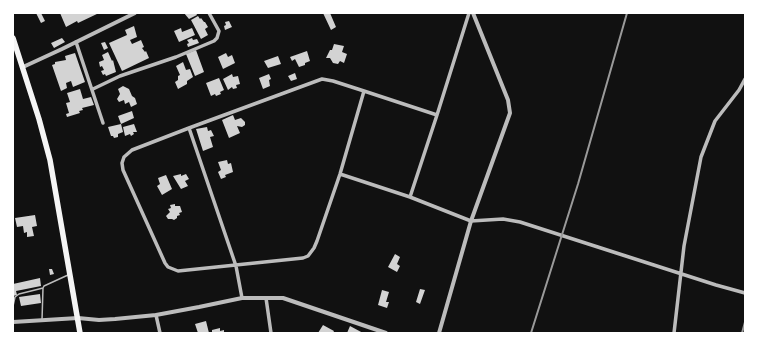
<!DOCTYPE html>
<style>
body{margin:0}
#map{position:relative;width:758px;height:346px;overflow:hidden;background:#111;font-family:Montserrat,sans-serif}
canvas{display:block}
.frame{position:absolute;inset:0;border:14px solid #fff;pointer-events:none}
</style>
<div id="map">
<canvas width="758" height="346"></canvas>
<div class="frame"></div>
</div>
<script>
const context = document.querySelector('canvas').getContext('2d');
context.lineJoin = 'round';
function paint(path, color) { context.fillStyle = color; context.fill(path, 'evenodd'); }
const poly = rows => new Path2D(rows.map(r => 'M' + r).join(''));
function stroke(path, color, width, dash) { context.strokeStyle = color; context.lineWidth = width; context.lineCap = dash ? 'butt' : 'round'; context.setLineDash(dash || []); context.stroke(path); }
const building = poly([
 [36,13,41,13,45,21,41,23],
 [60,13,99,13,78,23,77,21,66,27],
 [184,13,196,13,197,15,189,19],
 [323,13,330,13,336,27,331,30],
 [198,16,200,19,201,18,204,22,205,22,208,27,205,29,208,35,201,39,191,20],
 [229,21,232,27,225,30,224,26,226,25,225,22],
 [134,26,137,37,130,40,132,44,141,40,144,47,142,48,145,52,146,51,149,58,122,71,109,43,127,35,125,30],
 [181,28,182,32,192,28,195,35,179,42,174,31],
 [62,38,65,42,54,48,51,43],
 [192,38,193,40,197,39,199,43,188,47,187,44,189,43,187,40],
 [105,42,108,48,104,50,101,43],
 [334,44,344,46,342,52,347,54,344,63,340,61,338,64,333,63,330,58,326,58,330,50,332,50],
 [196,50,204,72,195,76,186,54],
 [307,51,310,61,305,63,305,65,299,67,295,59,292,61,290,57],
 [108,52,112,61,113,60,116,72,106,76,105,74,103,75,101,71,104,70,102,66,100,67,99,62,104,60,102,55],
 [75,53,85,82,73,87,71,81,66,83,67,88,61,91,52,65,55,64,55,62,66,60,65,56],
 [226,53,228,57,232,55,235,63,223,69,218,57],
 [278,56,281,64,268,68,264,61],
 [183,62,186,70,190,69,193,77,187,81,187,84,178,89,175,82,178,80,178,76,180,75,176,66],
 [295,73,297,79,291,81,288,76],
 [232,74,233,77,238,76,240,84,236,85,237,88,233,89,232,87,228,90,223,79],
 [269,74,271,79,269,80,270,86,263,89,259,78],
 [219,78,224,90,220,92,221,94,216,96,215,94,211,96,206,83],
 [123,86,129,89,132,96,135,98,137,104,131,107,129,102,125,104,124,100,119,102,117,99,120,94,118,89],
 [80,89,83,99,91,97,94,105,82,108,83,110,79,111,80,113,67,117,66,114,69,113,66,103,70,102,67,93],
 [132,111,134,118,121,124,118,116],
 [233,115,235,120,241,118,245,122,245,125,242,127,237,126,240,133,229,138,222,120],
 [121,124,123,132,118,134,118,137,114,138,113,136,111,136,108,127],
 [134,124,137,132,133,132,134,134,131,136,130,134,125,136,123,127],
 [207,127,208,131,211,130,214,136,210,137,213,147,203,151,196,129],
 [227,160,228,164,231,163,233,172,225,175,226,177,221,179,218,172,221,170,218,162],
 [181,174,181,176,186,174,189,179,185,181,188,186,181,189,173,176],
 [166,175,172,189,162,195,157,186,160,184,158,178],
 [175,204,175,206,180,206,182,212,179,213,180,215,177,216,177,218,174,220,172,219,168,219,166,216,170,212,168,209,171,208,170,205],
 [35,215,37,226,32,227,34,236,27,237,27,232,24,233,23,226,17,227,15,218],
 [395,254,400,257,397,264,400,266,397,272,388,267],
 [49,269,52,269,54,274,50,275],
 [40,278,41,286,16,291,17,295,13,296,13,284],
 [420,289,425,290,420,304,416,302],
 [382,290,389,292,386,302,389,302,387,308,378,305],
 [40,294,41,303,21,306,19,297],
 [206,321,209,333,198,333,195,324],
 [323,325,334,331,333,333,318,333],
 [350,326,363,333,347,333],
 [220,328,220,331,224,330,224,333,212,333,212,330]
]);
const service = poly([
 [13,306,15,297,19,294,43,288],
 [42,320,43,288,44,286,68,275]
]);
const minor = poly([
 [76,42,103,123],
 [93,89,120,76,176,57,214,41,217,38,219,31,209,13],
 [364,91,340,174,317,241,314,248,308,256,303,258,178,271,168,267,165,263,123,170,122,163,124,157,132,150,189,128,322,79,333,81,364,91,437,115],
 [189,128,236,266,242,298],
 [340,174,410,197,471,221,503,219,520,222,716,285,745,293],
 [410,197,437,115,469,13],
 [266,298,271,333],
 [156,315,160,333],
 [674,333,684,246,701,157,715,121,739,90,745,79]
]);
const tertiary = poly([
 [23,67,62,49,135,13],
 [13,322,78,318,99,320,115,319,156,315,199,307,242,298,283,298,386,333],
 [439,333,471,221,510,113,508,100,473,13]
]);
const trunk = poly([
 [13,38,39,119,50,160,80,333]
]);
const rail = poly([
 [531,333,578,184,627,13],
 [742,333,745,322]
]);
paint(building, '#d3d3d3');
stroke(service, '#bcbcbc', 1.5);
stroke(minor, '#bcbcbc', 3.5);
stroke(tertiary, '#bcbcbc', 4);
stroke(trunk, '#f5f5f5', 5.5);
stroke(rail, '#9a9a9a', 2);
</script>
